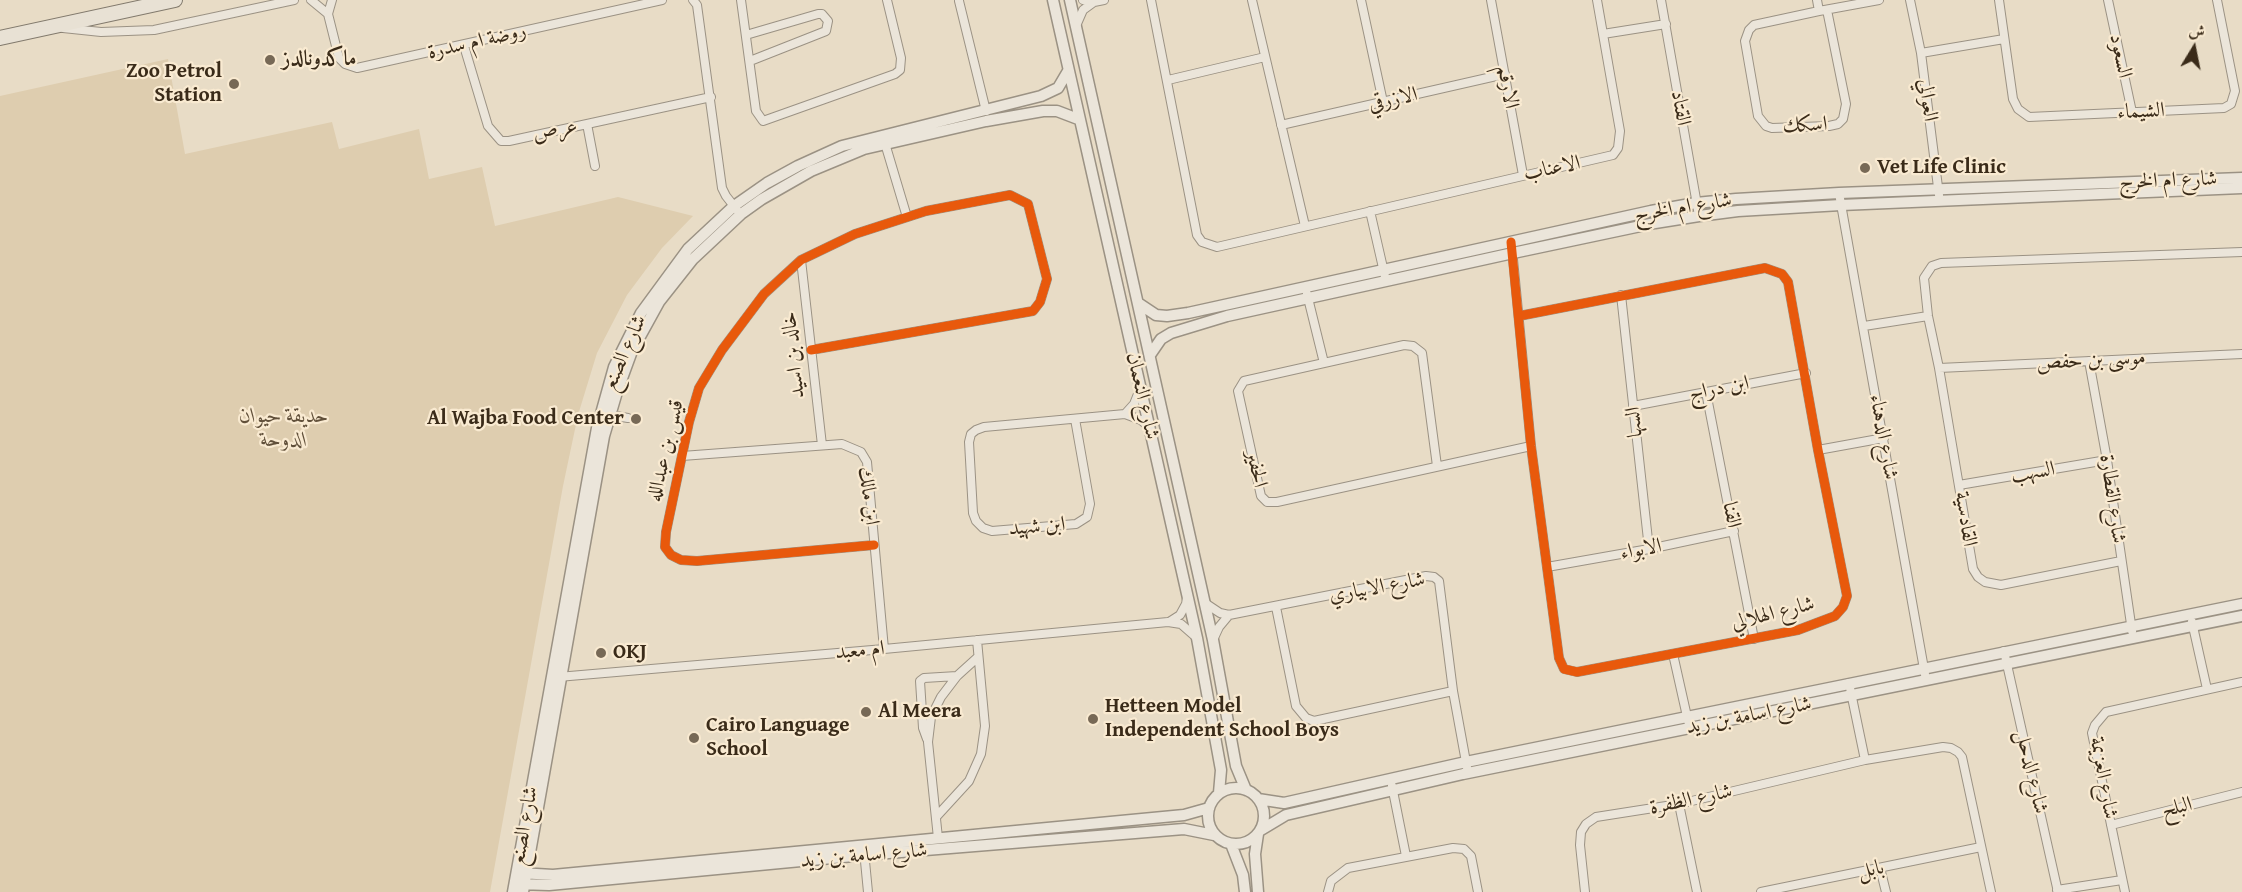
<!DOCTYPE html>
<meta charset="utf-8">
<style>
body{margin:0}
#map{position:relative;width:2242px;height:892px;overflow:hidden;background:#e8dcc6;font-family:"Gentium Book Plus",Amiri,serif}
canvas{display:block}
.north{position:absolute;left:2164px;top:18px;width:60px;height:60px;-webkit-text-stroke:4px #f9ead1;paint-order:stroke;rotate:10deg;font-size:16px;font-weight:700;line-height:24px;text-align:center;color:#3a2b19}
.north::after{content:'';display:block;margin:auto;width:21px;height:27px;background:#3a2b19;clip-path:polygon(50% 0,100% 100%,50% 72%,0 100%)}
</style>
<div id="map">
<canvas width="2242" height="892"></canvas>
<div class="north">ش</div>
</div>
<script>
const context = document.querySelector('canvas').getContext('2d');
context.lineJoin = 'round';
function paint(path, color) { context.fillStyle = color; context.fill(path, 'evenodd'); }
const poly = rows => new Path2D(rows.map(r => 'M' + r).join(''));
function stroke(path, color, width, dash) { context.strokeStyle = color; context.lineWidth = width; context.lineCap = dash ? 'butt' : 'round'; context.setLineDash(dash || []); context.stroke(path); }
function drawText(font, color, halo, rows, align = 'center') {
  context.font = font + ' "Gentium Book Plus",Amiri,serif'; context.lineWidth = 4.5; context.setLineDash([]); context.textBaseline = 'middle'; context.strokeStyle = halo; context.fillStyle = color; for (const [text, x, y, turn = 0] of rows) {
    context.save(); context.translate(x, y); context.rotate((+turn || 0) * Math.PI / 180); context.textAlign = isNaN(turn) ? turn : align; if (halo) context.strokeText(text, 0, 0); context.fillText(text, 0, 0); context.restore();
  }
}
const green = poly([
 [168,59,185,154,332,122,339,149,419,129,429,179,482,167,495,226,618,197,693,216,662,248,627,295,597,353,578,415,563,486,490,892,0,892,0,96]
]);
const minor = poly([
 [311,0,328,14],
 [332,0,328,14,339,58,345,64,357,68,662,0],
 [693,0,697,5,722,188,726,196,737,210],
 [741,0,756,111,763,121,895,74,900,70,901,58,887,0],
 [1083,0,1094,2,1104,0],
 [1151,0,1197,235,1202,242,1217,247,1613,155,1618,148,1620,131,1597,0],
 [1252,0,1305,226],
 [1361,0,1383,102],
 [1491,0,1523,175],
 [1661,0,1699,216],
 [1817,0,1819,11],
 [1910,0,1921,53,1939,195],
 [1999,0,2013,99,2018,109,2029,117,2224,108,2231,104,2235,91,2217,0],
 [2108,0,2132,112],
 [959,1,986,111],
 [1827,10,1846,104,1843,119,1838,124,1829,126,1772,128,1766,126,1758,116,1745,41,1749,30,1754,25,1819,11,1879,0],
 [1076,26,1083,10,1094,2],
 [63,28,101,32,154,30,294,0],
 [1603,34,1666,24],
 [746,35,818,14,822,14,828,21,826,31,750,61],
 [464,46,488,126,501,141,509,141,711,97],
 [1921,53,2004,39],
 [1168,80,1265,57],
 [587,124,595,166],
 [1281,125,1505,74],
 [884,140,907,217],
 [1839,193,1926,680],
 [1370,211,1386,281],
 [1512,249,1531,446,1559,658,1564,669,1577,672,1798,630,1835,616,1843,607,1847,596,1818,450,1788,282,1782,274,1765,268,1519,316],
 [801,260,822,445],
 [1307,294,1324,363],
 [1621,295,1649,549],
 [1864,326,1928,316],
 [811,350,1033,311,1040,302,1047,279,1028,204,1010,195,926,211,855,234,801,260,764,294,722,350,699,388,689,422,666,532,665,547,671,555,681,560,697,561,874,545],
 [2089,361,2107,460,2132,631],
 [1939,368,2242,354],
 [1706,392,1754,639],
 [1633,406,1806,373],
 [1125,414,1134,404,1140,389],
 [610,415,628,418],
 [1075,419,1090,504,1087,517,1076,524,992,531,983,528,976,521,973,513,969,442,971,434,976,430,984,427,1125,414,1141,420,1149,427],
 [1818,450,1884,438],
 [682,456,842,444,861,452,867,462,884,649],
 [1437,466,1422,353,1413,346,1404,345,1244,381,1238,391,1261,496,1267,502,1277,502,1531,446],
 [1959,485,2107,460],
 [2121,561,2001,585,1985,582,1978,577,1973,569,1939,368,1928,316,1924,278,1932,266,1941,263,2242,252],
 [1547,567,1649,549,1734,531],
 [1205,603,1220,613,1229,615,1426,576,1434,577,1439,581,1453,691,1468,773],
 [1276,607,1296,706,1306,718,1314,721,1453,691],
 [1169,622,1180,615,1186,604,1187,598],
 [2192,622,2207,689],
 [1213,640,1219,627,1229,615],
 [2004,651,2058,892],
 [1673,654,1688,721],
 [558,677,884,649,1168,622,1181,624,1197,638],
 [1849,683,1865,760],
 [927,739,923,728,920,681,924,678,957,676],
 [1392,786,1406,856],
 [1679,804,1697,892],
 [936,817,969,781,981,754,985,726,977,640],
 [2111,825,2242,792],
 [938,838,928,742,931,717,941,697,957,676,978,657],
 [864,851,868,892],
 [1880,868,1886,892],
 [2057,890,2122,880],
 [1328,892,1331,881,1348,868,1453,848,1464,849,1471,856,1478,892],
 [1585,892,1580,845,1581,832,1586,824,1596,817,1679,804,1865,760,1943,747,1951,748,1958,752,1962,757,1991,892],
 [1761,892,1981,847],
 [2125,892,2092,733,2095,725,2106,712,2242,682]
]);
const tertiary = poly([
 [1053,0,1197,638,1221,770,1219,793],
 [1070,0,1213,640,1236,766,1246,790],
 [1138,303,1156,315,1167,316,1188,313,1651,211,1696,203,1736,199,1839,193,2242,178],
 [1150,355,1161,339,1171,333,1227,316,1513,253,1655,223,1699,216,1738,211,1841,205,2242,188],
 '1208 816a28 28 0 1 1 56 0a28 28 0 1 1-56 0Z',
 [1258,799,1284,803,1466,762,2242,604],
 [1261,830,1286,815,1463,774,2242,616],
 [1258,834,1255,854,1258,892],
 [1231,844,1243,875,1245,892],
 [520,873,553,875,1184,815,1209,808],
 [518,884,549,885,864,855,1184,829,1214,835],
 [513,892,597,428,614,367,641,313,688,249,734,206,767,183,798,166,842,146,1041,96,1058,88,1068,71],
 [523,892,604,436,617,392,632,351,659,302,693,259,741,214,762,199,811,171,864,149,986,121,1043,111,1057,111,1078,119]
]);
const primary = poly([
 [0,38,175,0]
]);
const cycleway = poly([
 [1511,242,1531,446,1559,658,1564,669,1577,672,1798,630,1835,616,1843,607,1847,596,1818,450,1788,282,1782,274,1765,268,1519,316],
 [811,350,1033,311,1040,302,1047,279,1028,204,1010,195,926,211,855,234,801,260,764,294,722,350,699,388,689,422,666,532,665,547,671,555,681,560,697,561,874,545]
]);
const markers = [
 [270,60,6,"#776956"],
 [234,84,6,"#776956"],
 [1865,168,6,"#776956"],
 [636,419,6,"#776956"],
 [601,653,6,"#776956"],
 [866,712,6,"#776956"],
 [1093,719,6,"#776956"],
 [694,738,6,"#776956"]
];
const streetNames = [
 ["روضة ام سدرة",477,42,-13],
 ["السعود",2120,56,78],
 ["الارقم",1507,87,79],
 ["الازرقي",1393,100,-13],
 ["العوالي",1927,100,82],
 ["القتاد",1680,108,80],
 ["الشيماء",2141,112,-3],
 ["اسكك",1805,126,-4],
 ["عرص",555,131,-12],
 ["الاعناب",1552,169,-12],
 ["شارع ام الخرج",2168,181,-2],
 ["شارع ام الخرج",1683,208,-9],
 ["شارع الصنع",625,353,-66],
 ["خالد بن اسيد",794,355,-96],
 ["موسى بن حفص",2091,361,-3],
 ["ابن دراج",1719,389,-11],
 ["شارع النعمان",1142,396,77],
 ["السها",1635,422,-96],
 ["شارع الدهناء",1883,437,80],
 ["قيس بن عبدالله",666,451,-77],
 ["الحفير",1256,469,77],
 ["السهب",2033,473,-10],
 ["ابن مالك",868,496,83],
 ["شارع القطارة",2112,499,82],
 ["القنا",1731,515,79],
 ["القادسية",1965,519,81],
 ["ابن شهيد",1037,527,-5],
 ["الابواء",1641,550,-11],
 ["شارع الابياري",1377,588,-10],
 ["شارع الهلالي",1773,614,-14],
 ["ام معبد",860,651,-5],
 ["شارع اسامة بن زيد",1749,716,-11],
 ["شارع الدحل",2031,772,77],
 ["شارع العزيمة",2103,778,80],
 ["شارع الظفرة",1691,800,-12],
 ["البلح",2177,808,-14],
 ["شارع الصنع",525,826,-80],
 ["شارع اسامة بن زيد",864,856,-5],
 ["بابل",1871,870,-11]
];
const poiNames = [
 ["ماكدونالدز",282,60],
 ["Zoo Petrol",222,72,"right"],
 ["Station",222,96,"right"],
 ["Vet Life Clinic",1877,168],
 ["Al Wajba Food Center",624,419,"right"],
 ["OKJ",613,653],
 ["Hetteen Model",1105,707],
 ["Independent School Boys",1105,731],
 ["Al Meera",878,712],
 ["Cairo Language",706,726],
 ["School",706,750]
];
const parkNames = [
 ["حديقة حيوان",284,417],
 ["الدوحة",284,441]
];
paint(green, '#decdaf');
stroke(minor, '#9b9284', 10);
stroke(tertiary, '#9b9284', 13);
stroke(primary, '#827a6d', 16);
stroke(minor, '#ebe5da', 8);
stroke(tertiary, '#ebe5da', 10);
stroke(primary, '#e8e1d4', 14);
stroke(cycleway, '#e8590c', 9);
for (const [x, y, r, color] of markers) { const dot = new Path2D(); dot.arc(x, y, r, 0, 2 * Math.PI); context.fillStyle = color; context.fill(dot); stroke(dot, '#f9ead1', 2); }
drawText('21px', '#3a2b19', '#f9ead1', streetNames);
drawText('bold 21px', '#3a2b19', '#f9ead1', poiNames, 'left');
drawText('italic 21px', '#61503a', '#f9ead1', parkNames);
</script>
